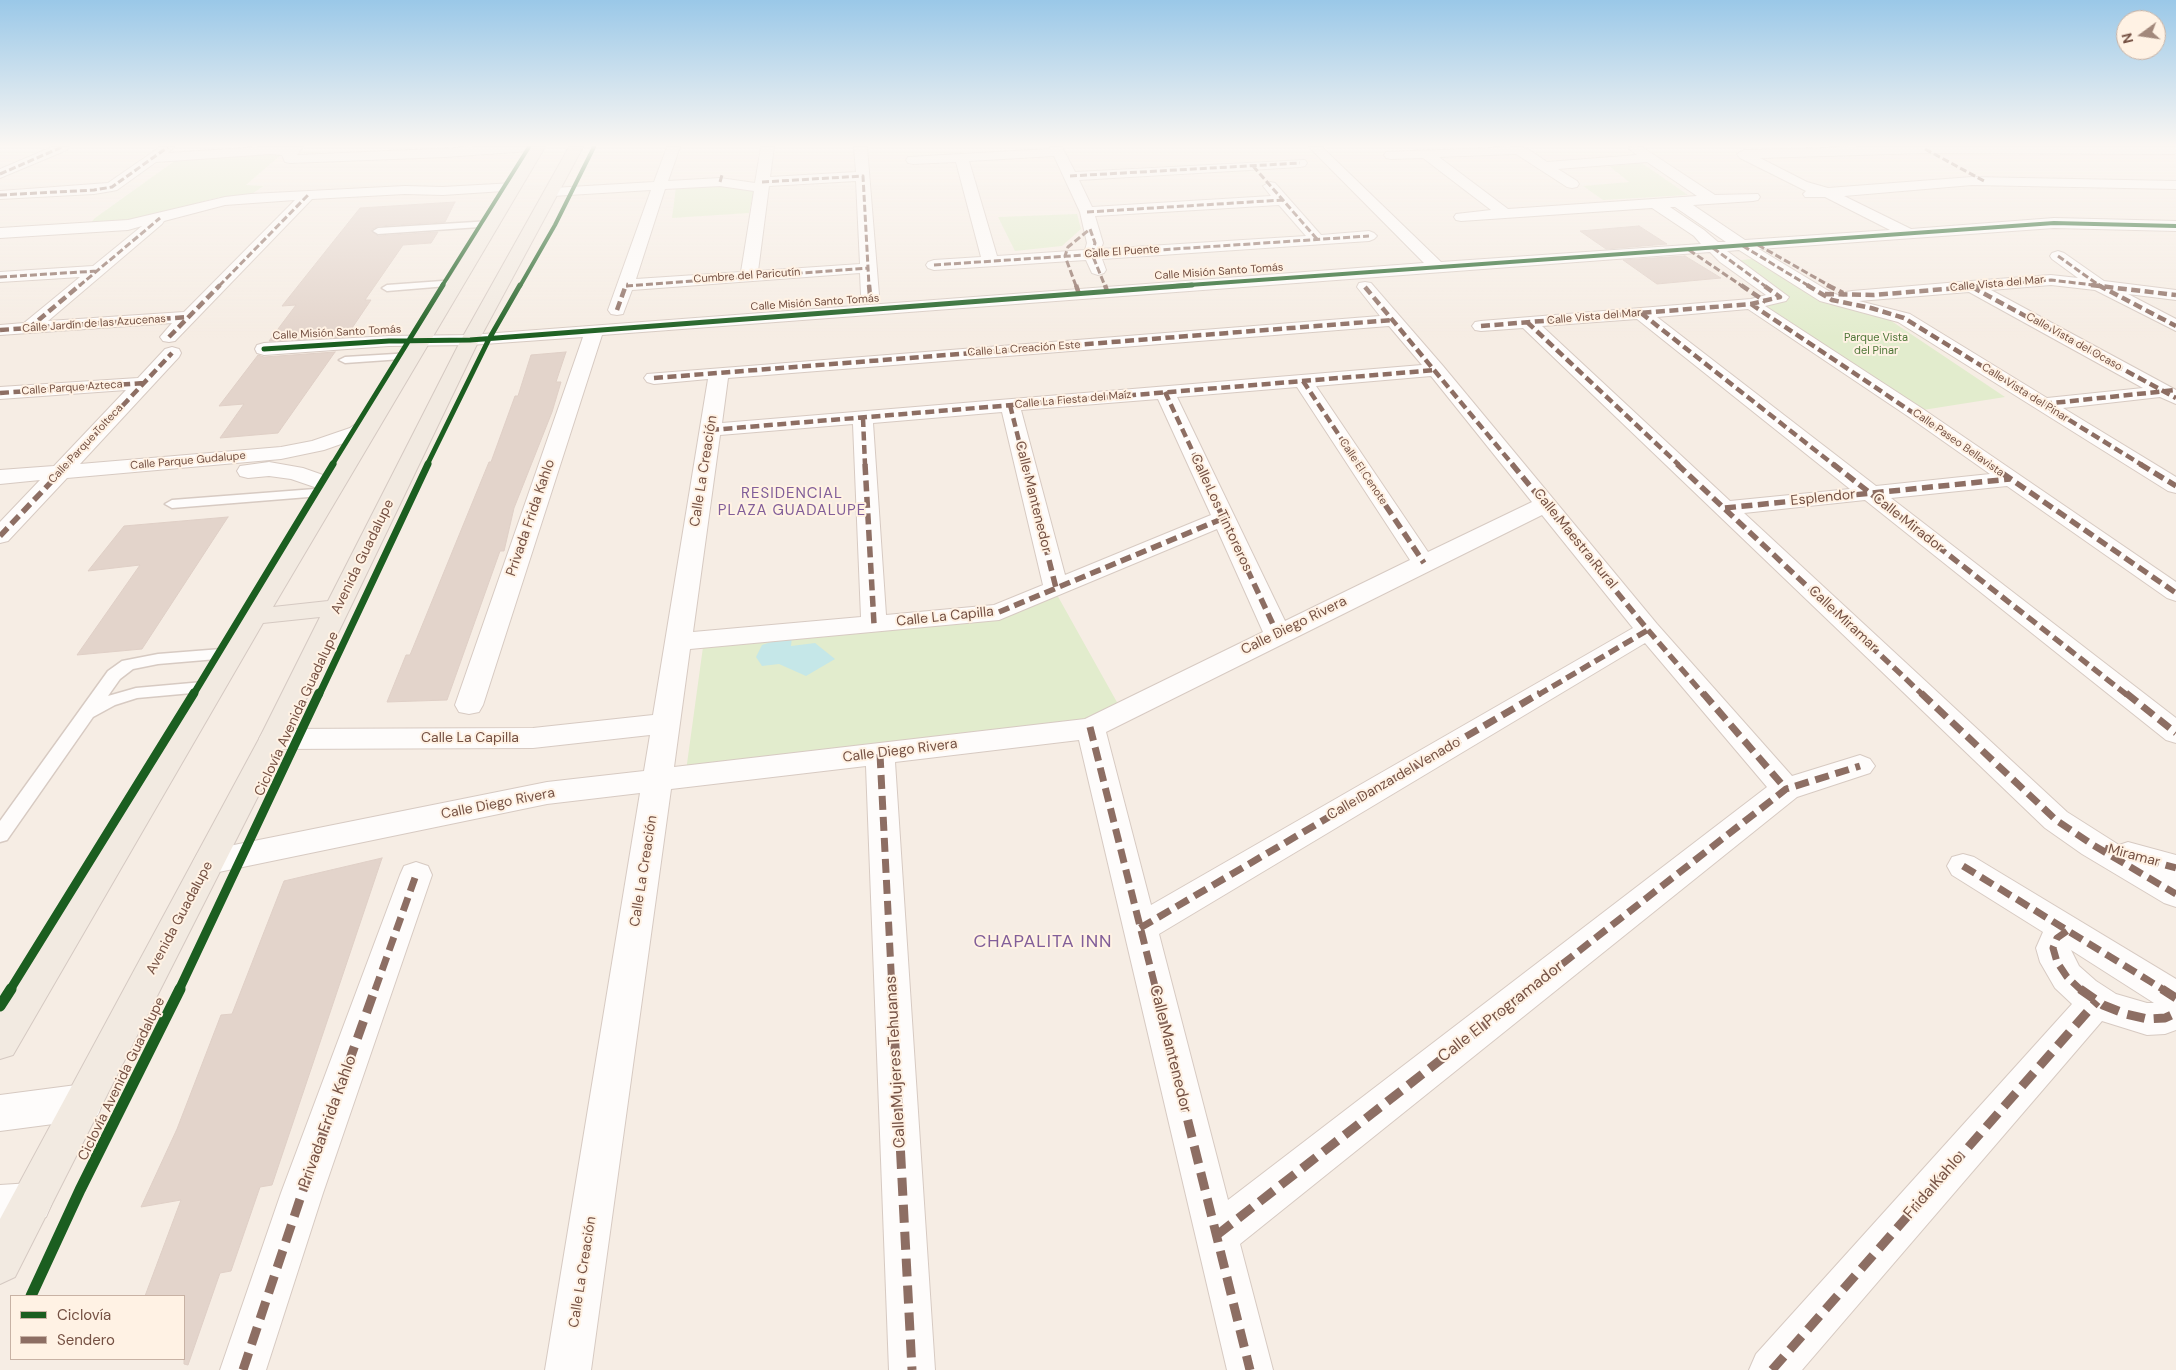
<!DOCTYPE html>
<meta charset="utf-8">
<style>
body{margin:0}
#map{position:relative;width:2176px;height:1370px;overflow:hidden;background:#f6ede4;font-family:"DM Sans",sans-serif}
canvas{display:block}
.legend{position:absolute;left:10px;top:1295px;width:175px;height:65px;box-sizing:border-box;background:#fff2e4;border:1px solid #c8b2a4;margin:0;padding:6px 9px;list-style:none;font-size:15px;color:#755143}
.legend li{display:flex;align-items:center;gap:10px;height:25px}
.legend b{width:25px;border:1px solid #c8b2a4}
.north{position:absolute;left:2116px;top:10px;width:50px;height:50px;box-sizing:border-box;background:#fff2e4;border:1px solid #c8b2a4;border-radius:50%;rotate:256deg;font-size:14px;font-weight:700;line-height:20px;text-align:center;color:#755143}
.north::after{content:'';display:block;margin:auto;width:18px;height:22px;background:#a2887b;clip-path:polygon(50% 0,100% 100%,50% 72%,0 100%)}
</style>
<div id="map">
<canvas width="2176" height="1370"></canvas>
<ul class="legend">
<li><b style="height:6px;background:#1b5e20"></b>Ciclovía</li>
<li><b style="height:6px;background:#8d6e63"></b>Sendero</li>
</ul>
<div class="north">N</div>
</div>
<script>
const context = document.querySelector('canvas').getContext('2d');
context.lineJoin = 'round';
function paint(path, color) { context.fillStyle = color; context.fill(path, 'evenodd'); }
const poly = rows => new Path2D(rows.map(r => 'M' + r).join(''));
function stroke(path, color, width, dash) { context.strokeStyle = color; context.lineWidth = width; context.lineCap = dash ? 'butt' : 'round'; context.setLineDash(dash || []); context.stroke(path); }
function drawText(font, color, halo, rows, align = 'center') {
  context.font = font + ' "DM Sans",sans-serif'; context.lineWidth = 4; context.setLineDash([]); context.textBaseline = 'middle'; context.strokeStyle = halo; context.fillStyle = color; for (const [text, x, y, turn = 0] of rows) {
    context.save(); context.translate(x, y); context.rotate((+turn || 0) * Math.PI / 180); context.textAlign = isNaN(turn) ? turn : align; if (halo) context.strokeText(text, 0, 0); context.fillText(text, 0, 0); context.restore();
  }
}
const green = poly([
 [269,151,282,154,246,185,264,186,250,195,216,198,127,222,87,227,95,218,180,157],
 [1642,163,1688,195,1603,200,1583,186,1629,182,1609,166],
 [719,183,754,190,749,213,672,218,676,187],
 [1077,214,1081,229,1062,246,1015,251,998,217],
 [1759,258,1785,275,1813,297,1884,316,2005,397,1923,410,1762,305,1776,301,1734,261],
 [1056,593,1118,704,1088,721,686,771,703,647,964,619]
]);
const water = poly([
 [792,637,791,646,815,643,835,659,806,676,779,664,762,666,756,657,762,645,777,640]
]);
const building = poly([
 [455,202,445,222,378,226,371,230,378,236,438,232,431,243,403,245,365,300,371,300,346,337,269,341,296,305,282,306,360,208,455,202],
 [1639,226,1667,244,1606,249,1580,231,1639,226],
 [1685,256,1721,278,1657,284,1623,260,1685,256],
 [335,352,278,433,220,438,244,404,219,406,258,355,264,357,335,352],
 [566,352,556,382,561,382,552,412,514,508,504,551,500,551,447,700,387,702,406,655,410,655,489,462,491,462,515,396,518,396,531,355,566,352],
 [228,517,142,649,77,655,140,565,88,571,124,526,228,517],
 [382,858,272,1185,260,1187,231,1271,220,1273,188,1365,184,1364,184,1296,145,1296,181,1200,141,1207,177,1129,221,1015,232,1014,284,881,382,858]
]);
const lane = poly([
 [491,221,495,224,494,226,378,234,373,231,378,228,491,221],
 [456,280,459,281,459,285,387,291,382,288,387,285,456,280],
 [412,353,418,356,416,358,345,363,339,360,345,357,412,353],
 [328,488,333,489,335,492,333,495,172,508,165,504,172,500,328,488],
 [234,648,240,649,242,653,240,657,158,664,133,669,120,679,108,696,136,688,214,681,220,682,222,686,220,690,214,691,137,698,115,705,93,717,7,840,0,842,0,821,108,671,122,661,158,654,234,648]
]);
const street = poly([
 [52,147,69,147,67,150,0,178,0,169,52,147],
 [160,147,174,147,168,153,262,147,303,147,297,155,480,147,536,147,529,151,446,157,290,163,285,162,282,155,270,154,156,162,117,190,112,191,94,194,0,199,0,191,108,183,160,147],
 [667,147,680,147,668,181,720,178,755,183,761,147,774,147,770,177,856,172,854,147,867,147,879,295,876,299,870,300,864,299,861,295,860,273,632,290,623,314,617,315,611,314,608,310,651,190,553,196,546,192,553,188,654,182,667,147],
 [856,181,860,264,758,271,769,186,856,181],
 [720,186,754,191,741,272,636,279,665,189,720,186],
 [1050,147,1062,147,1075,172,1305,160,1307,163,1305,166,1300,167,1079,180,1092,207,1271,196,1263,186,1270,182,1275,183,1321,235,1369,231,1374,233,1377,236,1374,239,1369,241,1102,259,1106,270,1104,273,1098,275,1092,273,1086,260,934,270,928,268,926,265,928,262,934,260,981,257,956,162,913,164,908,163,906,160,908,157,1050,149,1050,147],
 [1054,156,1080,212,1087,243,1085,250,997,256,969,161,1054,156],
 [1279,205,1306,236,1101,249,1103,243,1095,216,1279,205],
 [1309,147,1322,147,1441,262,1701,244,1694,236,1652,208,1461,221,1456,220,1454,217,1456,214,1491,210,1423,158,1391,159,1386,158,1384,155,1386,152,1519,147,1528,149,1547,162,1637,155,1628,148,1642,147,1715,195,1758,194,1760,197,1758,200,1753,201,1693,205,1745,240,1890,230,1825,197,1805,197,1803,194,1806,191,1740,158,1737,154,1744,150,1870,147,2176,147,2176,153,2174,154,1925,153,1760,158,1807,182,1828,188,1972,177,2176,181,2176,189,1972,185,1844,196,1911,229,2054,218,2176,221,2176,231,2054,228,1759,249,1832,293,1844,297,1846,292,1852,291,1971,281,2051,275,2078,278,2052,259,2050,256,2052,253,2058,251,2064,253,2104,281,2176,290,2176,300,2128,294,2176,319,2176,331,2095,290,2051,285,1991,290,2176,390,2176,404,2160,397,2063,408,2176,477,2176,493,2168,491,1898,322,1820,301,1739,250,1727,251,1789,297,1786,301,1765,306,1923,409,2176,582,2176,601,2167,598,2007,486,1891,498,2176,718,2176,743,2166,740,1865,500,1744,513,2067,812,2119,845,2128,842,2176,855,2176,907,2164,903,2082,854,2045,828,1523,328,1481,331,1475,330,1472,326,1475,322,1481,321,1751,299,1766,295,1720,262,1710,252,602,335,483,705,479,712,469,714,459,712,455,705,583,337,470,345,389,346,264,355,257,353,255,349,257,345,264,343,389,336,470,335,1424,263,1309,147],
 [1516,154,1567,187,1572,188,1577,187,1579,184,1577,181,1558,169,1647,162,1697,196,1508,209,1439,157,1516,154],
 [1670,207,1675,207,1726,242,1718,242,1704,230,1670,207],
 [1969,292,2143,388,2047,398,1910,314,1859,301,1969,292],
 [1748,309,1909,417,1990,474,1876,486,1657,317,1748,309],
 [1637,319,1850,489,1730,501,1542,326,1637,319],
 [514,183,519,184,521,187,519,190,443,195,405,194,312,199,175,341,169,342,163,341,160,337,172,323,0,335,0,325,24,323,80,277,0,282,0,272,93,266,142,226,128,230,0,238,0,228,128,220,225,197,251,194,405,186,443,187,514,183],
 [295,200,184,312,48,321,162,224,164,221,225,205,295,200],
 [1365,282,1371,283,1443,366,1657,624,1792,776,1860,755,1870,759,1875,766,1870,773,1797,797,1240,1244,1273,1370,1227,1370,1079,740,895,762,935,1370,889,1370,866,766,671,789,591,1370,545,1370,640,793,547,804,209,874,198,871,193,862,198,853,209,850,547,782,644,771,650,735,533,748,273,749,263,746,259,739,263,732,273,729,533,728,653,715,708,379,654,384,647,382,644,378,647,374,1380,316,1357,287,1359,283,1365,282],
 [1389,326,1422,365,722,423,728,378,1389,326],
 [1431,376,1532,502,1428,552,1316,386,1431,376],
 [1297,387,1410,560,1285,621,1177,397,1297,387],
 [1158,399,1211,515,1065,575,1021,410,1158,399],
 [1002,412,1043,585,994,605,886,615,873,423,1002,412],
 [853,424,861,617,693,632,720,435,853,424],
 [1542,515,1633,628,1151,905,1106,732,1542,515],
 [1217,529,1263,632,1085,719,674,767,690,649,999,620,1217,529],
 [1645,643,1767,787,1228,1200,1159,934,1645,643],
 [172,347,179,349,181,353,179,357,80,464,281,447,312,441,350,428,364,418,371,416,378,418,381,422,364,436,324,450,281,459,67,478,8,541,0,543,0,522,40,480,0,484,0,470,54,466,126,390,0,399,0,387,138,378,165,349,172,347],
 [269,462,303,468,340,481,343,486,340,491,332,493,291,479,269,476,248,478,240,476,237,471,240,466,269,462],
 [1963,854,1974,857,2176,979,2176,1030,2165,1034,2147,1035,2102,1021,1802,1370,1749,1370,1756,1354,2072,1004,2055,988,2040,962,2036,948,2043,932,1952,875,1947,866,1952,857,1963,854],
 [2071,950,2154,1003,2147,1003,2116,994,2096,981,2079,966,2071,950],
 [416,862,428,866,432,875,323,1193,266,1370,220,1370,281,1193,400,875,404,866,416,862]
]);
const secondary = poly([
 [84,1084,98,1089,103,1102,98,1115,84,1120,0,1131,0,1095,84,1084],
 [31,1183,46,1189,52,1203,46,1217,31,1223,0,1227,0,1185,31,1183]
]);
const primary = poly([
 [531,147,545,147,273,607,328,601,461,340,569,147,583,147,479,340,287,739,15,1277,0,1284,0,1219,259,739,320,617,263,623,13,1055,0,1059,0,1010,317,492,531,147]
]);
const quietFar4 = poly([
 [1925,149,1984,181],
 [1253,166,1317,239],
 [0,174,62,147],
 [1070,176,1300,163],
 [720,182,722,175],
 [762,182,863,176,869,286],
 [0,195,94,190,112,187,168,147],
 [1087,212,1283,200],
 [1758,245,1830,286],
 [1743,246,1809,286],
 [1713,248,1765,286],
 [1689,250,1742,286],
 [2058,256,2100,286],
 [934,265,1369,236],
 [0,277,97,271],
 [79,286,160,218],
 [219,286,308,195],
 [626,286,868,268],
 [1076,286,1065,256,1068,247,1090,229,1095,243,1092,254,1105,286],
 [1979,286,2051,280,2102,286]
]);
const quietFar3 = poly([
 [869,285,870,295],
 [1076,285,1079,294],
 [1105,285,1107,291],
 [1741,285,1766,302],
 [1807,285,1832,300,1871,308,1904,318,2142,465],
 [1827,285,1843,293],
 [2091,285,2176,295],
 [2098,285,2176,326],
 [1365,287,1513,465],
 [1972,287,2176,398],
 [1825,294,1874,295,1994,285],
 [1751,304,1991,465],
 [617,310,626,285,628,285],
 [1641,313,1834,465],
 [1527,322,1679,465],
 [1481,326,1751,304,1780,297,1763,285],
 [28,329,80,285],
 [0,330,188,317],
 [169,337,220,285],
 [654,378,1393,320],
 [1303,381,1359,465],
 [1165,392,1199,465],
 [0,393,144,383],
 [2043,404,2176,390],
 [1010,405,1025,465],
 [863,418,865,465],
 [710,430,1436,370],
 [67,465,172,353]
]);
const quietFar2 = poly([
 [865,464,874,624],
 [1025,464,1056,588],
 [1198,464,1278,635],
 [1358,464,1424,563],
 [1512,464,1648,630,1704,695],
 [1677,464,1923,695],
 [1833,464,2127,695],
 [1989,464,2176,593],
 [2140,464,2176,486],
 [1725,508,2010,479],
 [0,536,68,464],
 [999,612,1224,518],
 [1538,695,1648,630]
]);
const quietFar1 = poly([
 [1703,693,1786,789],
 [1921,693,2056,820,2093,845,2176,894],
 [2126,693,2176,733],
 [1090,727,1156,990],
 [880,754,892,990],
 [2105,848,2176,868],
 [1963,866,2164,990],
 [1140,928,1540,693],
 [2067,931,2057,938,2053,948,2057,962,2067,977,2081,990],
 [375,990,416,875],
 [1529,990,1786,789,1860,766]
]);
const quiet = poly([
 [892,989,912,1370],
 [1155,989,1250,1370],
 [2080,989,2103,1005,2126,1014,2147,1019,2165,1018,2176,1013],
 [2162,989,2176,998],
 [1217,1235,1531,989],
 [243,1370,302,1193,375,989],
 [1772,1370,2097,1001]
]);
const cyclewayFar4 = poly([
 [442,286,529,147],
 [520,286,555,225,594,147],
 [1175,286,2054,223,2176,226]
]);
const cyclewayFar3 = poly([
 [264,349,389,341,470,340,1192,285],
 [332,465,443,285],
 [427,465,489,339,520,285]
]);
const cyclewayFar2 = poly([
 [193,695,333,464],
 [319,695,428,464]
]);
const cyclewayFar1 = poly([
 [10,990,194,693],
 [179,990,319,693]
]);
const cycleway = poly([
 [0,1006,11,989],
 [31,1296,80,1190,180,989]
]);
const farStreetnames = [
 ["Calle El Puente",1122,252,-4],
 ["Calle Misión Santo Tomás",1219,272,-4],
 ["Cumbre del Paricutín",747,276,-4],
 ["Calle Vista del Mar",1997,284,-5],
 ["Calle Misión Santo Tomás",815,303,-4],
 ["Calle Vista del Mar",1594,317,-5],
 ["Calle Jardín de las Azucenas",94,324,-4],
 ["Calle Misión Santo Tomás",337,333,-3],
 ["Calle Vista del Ocaso",2074,342,29],
 ["Calle La Creación Este",1024,349,-4],
 ["Calle Parque Azteca",72,388,-4],
 ["Calle Vista del Pinar",2025,393,32],
 ["Calle La Fiesta del Maíz",1073,400,-5],
 ["Calle Paseo Bellavista",1958,443,35],
 ["Calle Parque Tolteca",86,444,-47],
 ["Calle Parque Gudalupe",188,461,-5],
 ["Calle El Cenote",1363,472,56]
];
const farParknames = [
 ["Parque Vista",1876,338],
 ["del Pinar",1876,351]
];
const streetNames = [
 ["Calle La Creación",704,471,-81],
 ["Calle Mantenedor",1033,497,76],
 ["Esplendor",1823,498,-6],
 ["Calle Los Tintoreros",1221,513,65],
 ["Privada Frida Kahlo",531,518,-71],
 ["Calle Mirador",1908,523,38],
 ["Calle Maestra Rural",1575,539,51],
 ["Avenida Guadalupe",363,557,-64],
 ["Calle La Capilla",945,617,-6],
 ["Calle Miramar",1843,619,43],
 ["Calle Diego Rivera",1294,626,-26],
 ["Ciclovía Avenida Guadalupe",297,714,-65],
 ["Calle La Capilla",470,738],
 ["Calle Diego Rivera",900,751,-7],
 ["Calle Danza del Venado",1394,779,-30],
 ["Calle Diego Rivera",498,804,-11],
 ["Miramar",2134,856,15],
 ["Calle La Creación",644,871,-81],
 ["Avenida Guadalupe",180,918,-62],
 ["Ciclovía Avenida Guadalupe",122,1079,-64],
 ["Calle La Creación",583,1272,-81]
];
const neighbourhoodNames = [
 ["RESIDENCIAL",792,494],
 ["PLAZA GUADALUPE",792,511]
];
const nearStreetnames = [
 ["Calle El Programador",1501,1012,-38],
 ["Calle Mantenedor",1170,1049,76],
 ["Calle Mujeres Tehuanas",896,1062,-93],
 ["Privada Frida Kahlo",328,1122,-70],
 ["Frida Kahlo",1934,1186,-49]
];
const nearNeighbourhoodnames = [
 ["CHAPALITA INN",1043,942]
];
paint(green, '#e2eccd');
paint(water, '#c5e7e8');
paint(building, '#e3d4cb');
stroke(building, '#dfcfc6', 1);
stroke(lane, '#d7cac2', 3);
stroke(street, '#d7cac2', 2);
stroke(secondary, '#d6c9c1', 2);
stroke(primary, '#d5c9c2', 2);
paint(lane, '#fefcfb');
paint(street, '#fefcfb');
paint(secondary, '#fefcfb');
paint(primary, '#f2eae1');
stroke(quietFar4, '#8d6e63', 3, [7, 3]);
stroke(quietFar3, '#8d6e63', 4.5, [9, 4.5]);
stroke(quietFar2, '#8d6e63', 5.5, [11, 5.5]);
stroke(quietFar1, '#8d6e63', 7, [14, 7]);
stroke(quiet, '#8d6e63', 9, [18, 9]);
stroke(cyclewayFar4, '#1b5e20', 4);
stroke(cyclewayFar3, '#1b5e20', 5);
stroke(cyclewayFar2, '#1b5e20', 7);
stroke(cyclewayFar1, '#1b5e20', 9);
stroke(cycleway, '#1b5e20', 11);
const sky = context.createLinearGradient(0, 0, 0, 338);
sky.addColorStop(0, '#9ac8e8');
sky.addColorStop(0.43, '#fbf7f3');
sky.addColorStop(1, '#fbf7f300');
context.fillStyle = sky;
context.fillRect(0, 0, 2176, 338);
drawText('11px', '#755143', '#fff2e4', farStreetnames);
drawText('11px', '#4f7638', '#fff2e4', farParknames);
drawText('14px', '#755143', '#fff2e4', streetNames);
context.letterSpacing = '1px';
drawText('15px', '#815e99', '#fff2e4', neighbourhoodNames);
context.letterSpacing = '0px';
drawText('16px', '#755143', '#fff2e4', nearStreetnames);
context.letterSpacing = '1px';
drawText('18px', '#815e99', '#fff2e4', nearNeighbourhoodnames);
context.letterSpacing = '0px';
</script>
